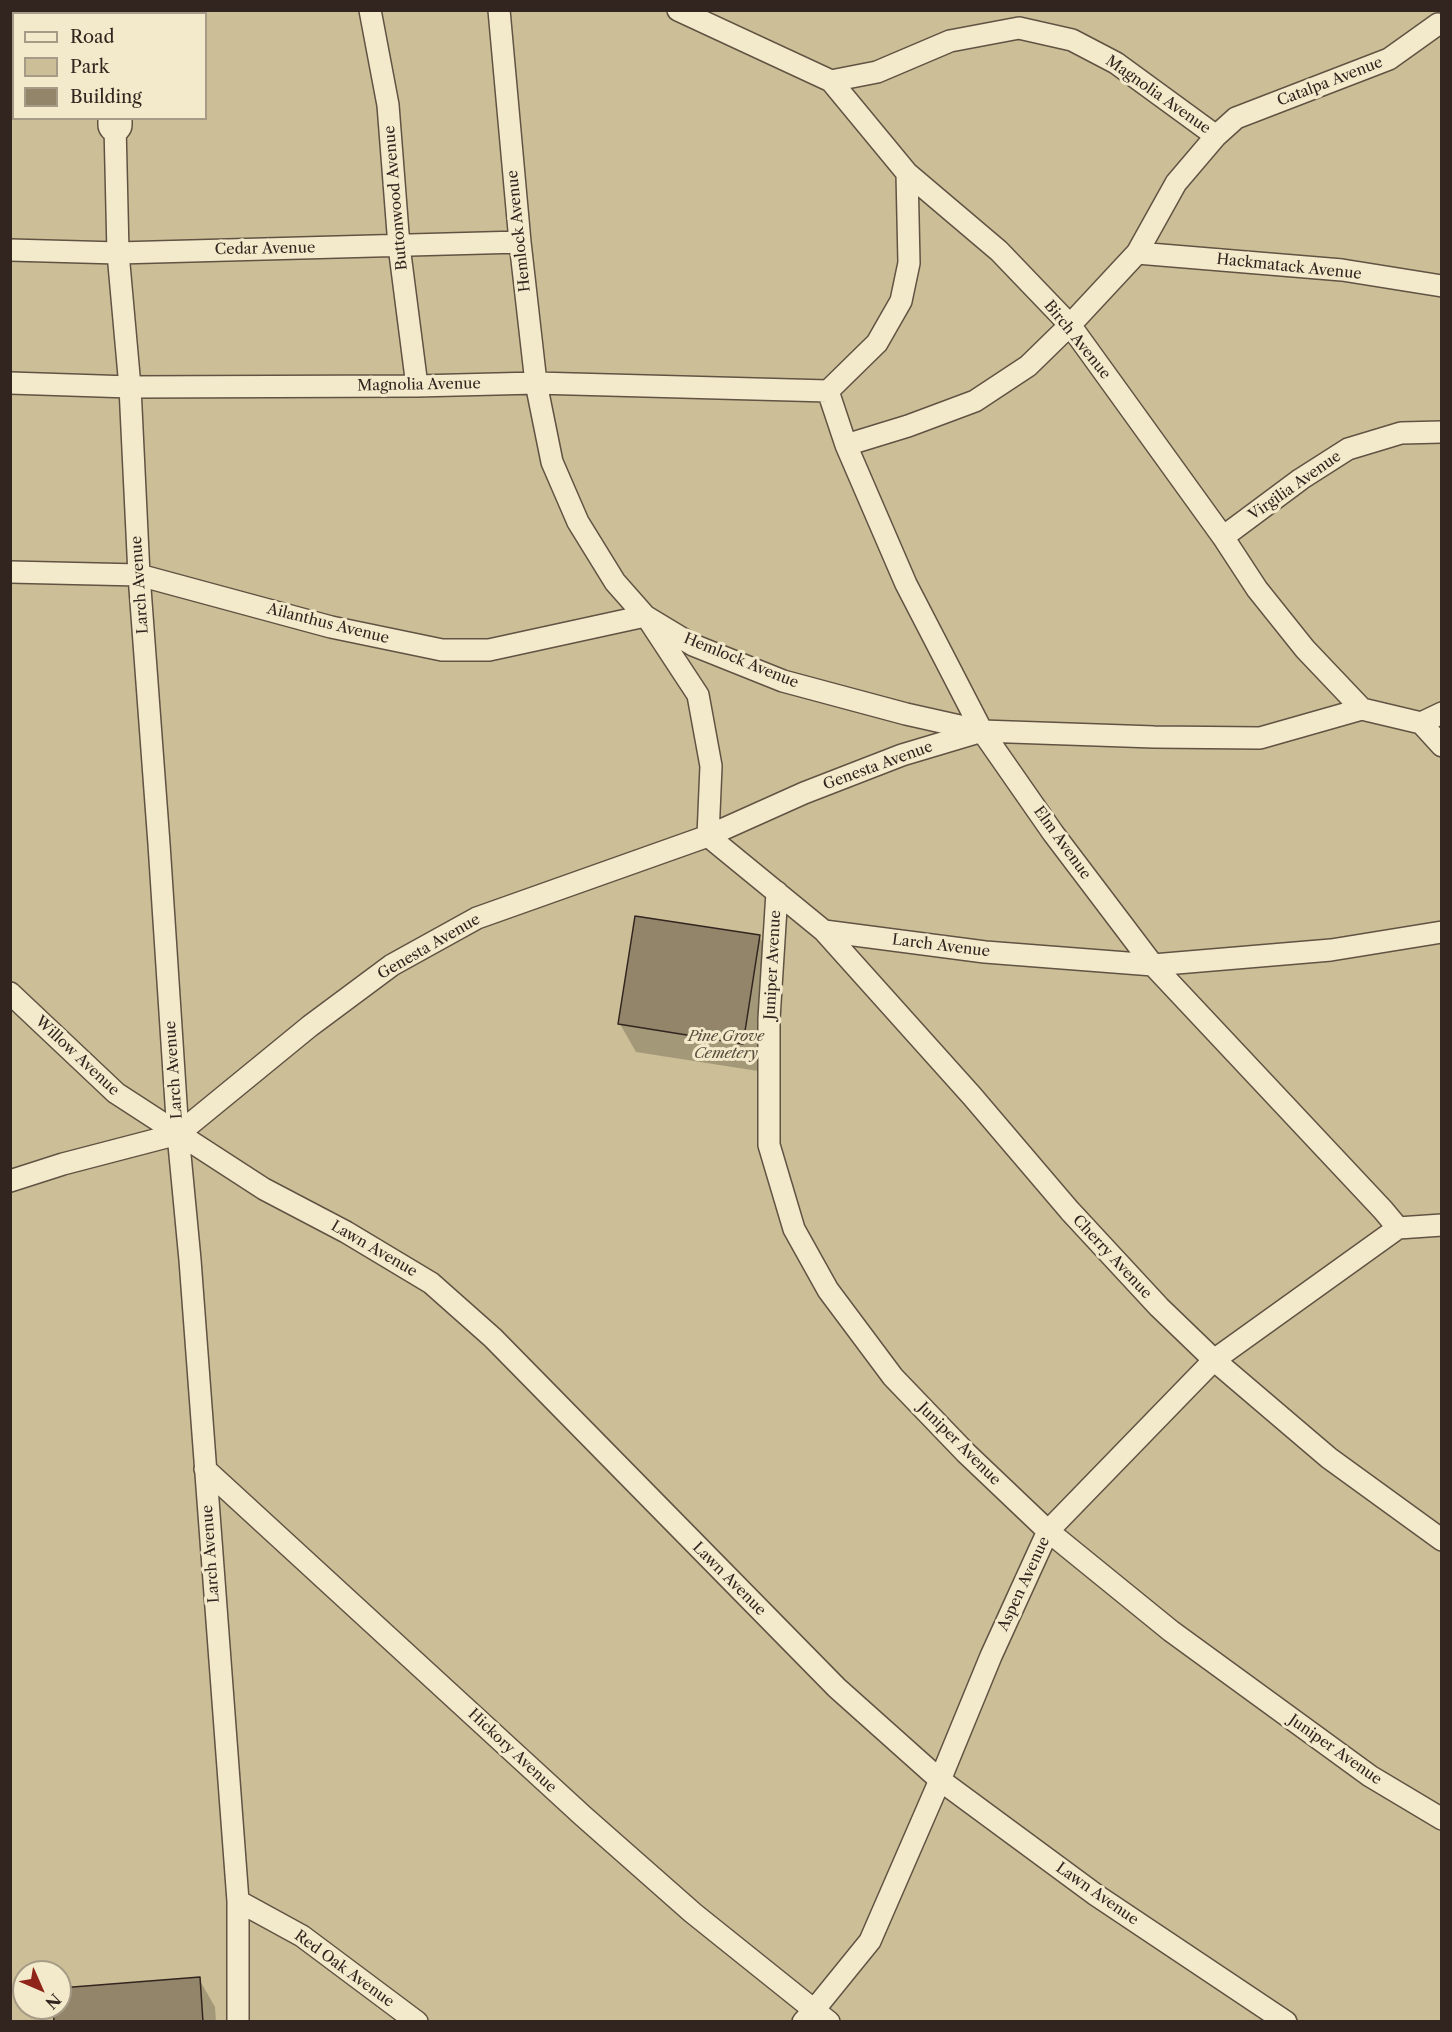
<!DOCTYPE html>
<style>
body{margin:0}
#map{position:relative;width:1452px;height:2032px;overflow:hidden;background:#ecdeaf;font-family:"Libre Caslon Text",serif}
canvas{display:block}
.frame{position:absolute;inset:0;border:12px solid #32251f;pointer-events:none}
.legend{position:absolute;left:12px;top:12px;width:195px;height:108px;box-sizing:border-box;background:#f3eacb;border:2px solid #a69b86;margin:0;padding:8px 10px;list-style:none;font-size:18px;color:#32251f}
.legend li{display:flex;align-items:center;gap:12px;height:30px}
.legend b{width:30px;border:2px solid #a69b86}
.north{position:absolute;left:12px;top:1960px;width:60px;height:60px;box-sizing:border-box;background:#f3eacb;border:2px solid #a69b86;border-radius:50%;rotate:135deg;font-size:16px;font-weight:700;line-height:24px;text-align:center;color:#32251f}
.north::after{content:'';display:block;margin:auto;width:21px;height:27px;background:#8f2418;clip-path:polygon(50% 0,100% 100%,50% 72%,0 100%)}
</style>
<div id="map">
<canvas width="1452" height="2032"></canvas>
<div class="frame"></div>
<ul class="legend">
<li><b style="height:8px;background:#f3eacb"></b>Road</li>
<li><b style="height:16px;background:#ccbf97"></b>Park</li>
<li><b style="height:16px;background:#93856a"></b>Building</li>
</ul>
<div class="north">N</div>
</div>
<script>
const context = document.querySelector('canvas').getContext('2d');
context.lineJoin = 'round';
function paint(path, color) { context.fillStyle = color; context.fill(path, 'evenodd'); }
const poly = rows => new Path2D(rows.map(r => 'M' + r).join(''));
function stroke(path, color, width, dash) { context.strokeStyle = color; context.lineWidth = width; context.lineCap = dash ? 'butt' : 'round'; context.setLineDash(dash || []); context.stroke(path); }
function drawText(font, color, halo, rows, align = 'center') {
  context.font = font + ' "Libre Caslon Text",serif'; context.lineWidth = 6; context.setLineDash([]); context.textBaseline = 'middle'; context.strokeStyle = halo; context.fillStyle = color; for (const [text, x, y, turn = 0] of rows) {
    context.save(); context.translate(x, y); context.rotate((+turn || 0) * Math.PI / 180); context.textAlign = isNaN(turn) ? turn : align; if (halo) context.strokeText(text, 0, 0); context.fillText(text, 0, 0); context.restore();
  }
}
const green = poly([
 [11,11,1441,11,1441,2021,11,2021],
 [14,14,206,14,206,118,14,118],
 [24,1972,60,1972,60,2008,24,2008]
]);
const shadow = poly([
 [759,936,775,964,758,1071,636,1052,620,1024],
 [199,1979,215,2007,216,2022,55,2022,54,2008,60,2008,60,1990]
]);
const building = poly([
 [635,916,760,935,743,1044,618,1024,635,916],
 [200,1977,203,2022,54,2022,53,2008,60,2008,60,1988,200,1977]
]);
const lane = poly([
 [106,10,106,14],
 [370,10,388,105,399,246,417,386],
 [499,10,520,242,536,383,552,462,578,522,615,582,645,616,693,645,783,681,906,714,982,731,1154,737,1260,738,1362,709],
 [678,10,831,81,907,173,999,251,1070,325,1223,537,1257,589,1305,649,1362,709,1421,723],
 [831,81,877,72,950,41,1019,28,1072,40,1116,63,1216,136],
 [115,125,118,253,130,387,139,575,159,844,178,1134,190,1260,238,1901,238,2021],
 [10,250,118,253,520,242],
 [1137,253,1342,270,1442,286],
 [10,383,130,387,417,386,536,383,828,391],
 [828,391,846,445,906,584,982,731,1053,833,1153,965,1383,1210,1398,1228],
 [828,391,877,343,901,301,909,263,907,173],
 [846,445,908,426,975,401,1028,366,1070,325,1137,253,1176,183,1216,136,1236,118,1389,59,1438,24],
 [1223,537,1301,479,1348,449,1401,433,1442,432],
 [10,572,139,575,331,627,442,650,489,650,645,616],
 [650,622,698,695,711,766,708,836],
 [1421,723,1442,746],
 [1421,723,1442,713],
 [708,836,824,931,972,1096,1070,1211,1159,1307,1214,1360,1329,1458,1442,1540],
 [777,892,769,1019,769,1145,794,1229,828,1290,893,1377,966,1453,1048,1531,1171,1631,1370,1776,1442,1819],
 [824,931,985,952,1153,965,1331,950,1442,932],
 [10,993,116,1093,264,1189,346,1232,431,1283,493,1338,837,1688,940,1780,1096,1895,1286,2022],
 [10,1181,63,1164,178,1134,310,1026,392,965,477,918,708,836,804,793,902,755,979,732],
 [205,1469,583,1816,693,1913,829,2022],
 [238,1901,302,1936,417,2022],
 [803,2022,814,2010,870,1941,940,1780,991,1656,1048,1531,1214,1360,1398,1228,1442,1225]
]);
const street = poly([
 [115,118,115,125]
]);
const streetNames = [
 ["Catalpa Avenue",1330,82,-21],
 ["Magnolia Avenue",1158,95,35],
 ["Buttonwood Avenue",396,198,-95],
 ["Hemlock Avenue",519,231,-96],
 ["Cedar Avenue",265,249,-1],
 ["Hackmatack Avenue",1289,267,6],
 ["Birch Avenue",1077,340,51],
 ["Magnolia Avenue",419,385,-1],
 ["Virgilia Avenue",1295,486,-35],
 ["Larch Avenue",140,585,-94],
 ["Ailanthus Avenue",328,624,14],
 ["Hemlock Avenue",741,661,22],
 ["Genesta Avenue",878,766,-20],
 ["Elm Avenue",1062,843,54],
 ["Larch Avenue",941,946,7],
 ["Genesta Avenue",429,947,-30],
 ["Juniper Avenue",773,965,-87],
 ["Willow Avenue",77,1056,43],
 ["Larch Avenue",174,1070,-94],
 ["Lawn Avenue",374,1249,30],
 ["Cherry Avenue",1112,1257,47],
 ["Juniper Avenue",959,1444,45],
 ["Larch Avenue",211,1554,-94],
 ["Lawn Avenue",729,1579,45],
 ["Aspen Avenue",1024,1584,-65],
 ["Juniper Avenue",1335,1750,35],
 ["Hickory Avenue",512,1751,43],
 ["Lawn Avenue",1097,1894,35],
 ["Red Oak Avenue",344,1969,36]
];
const parkNames = [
 ["Pine Grove",726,1037],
 ["Cemetery",726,1054]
];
paint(green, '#ccbf97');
paint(shadow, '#0003');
paint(building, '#93856a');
stroke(building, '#32251f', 1.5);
stroke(lane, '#605343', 24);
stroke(street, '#605343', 36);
stroke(lane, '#f3eacb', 21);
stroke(street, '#f3eacb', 33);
drawText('15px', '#32251f', '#f3eacb', streetNames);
drawText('italic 15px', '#584c3d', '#f3eacb', parkNames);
</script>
